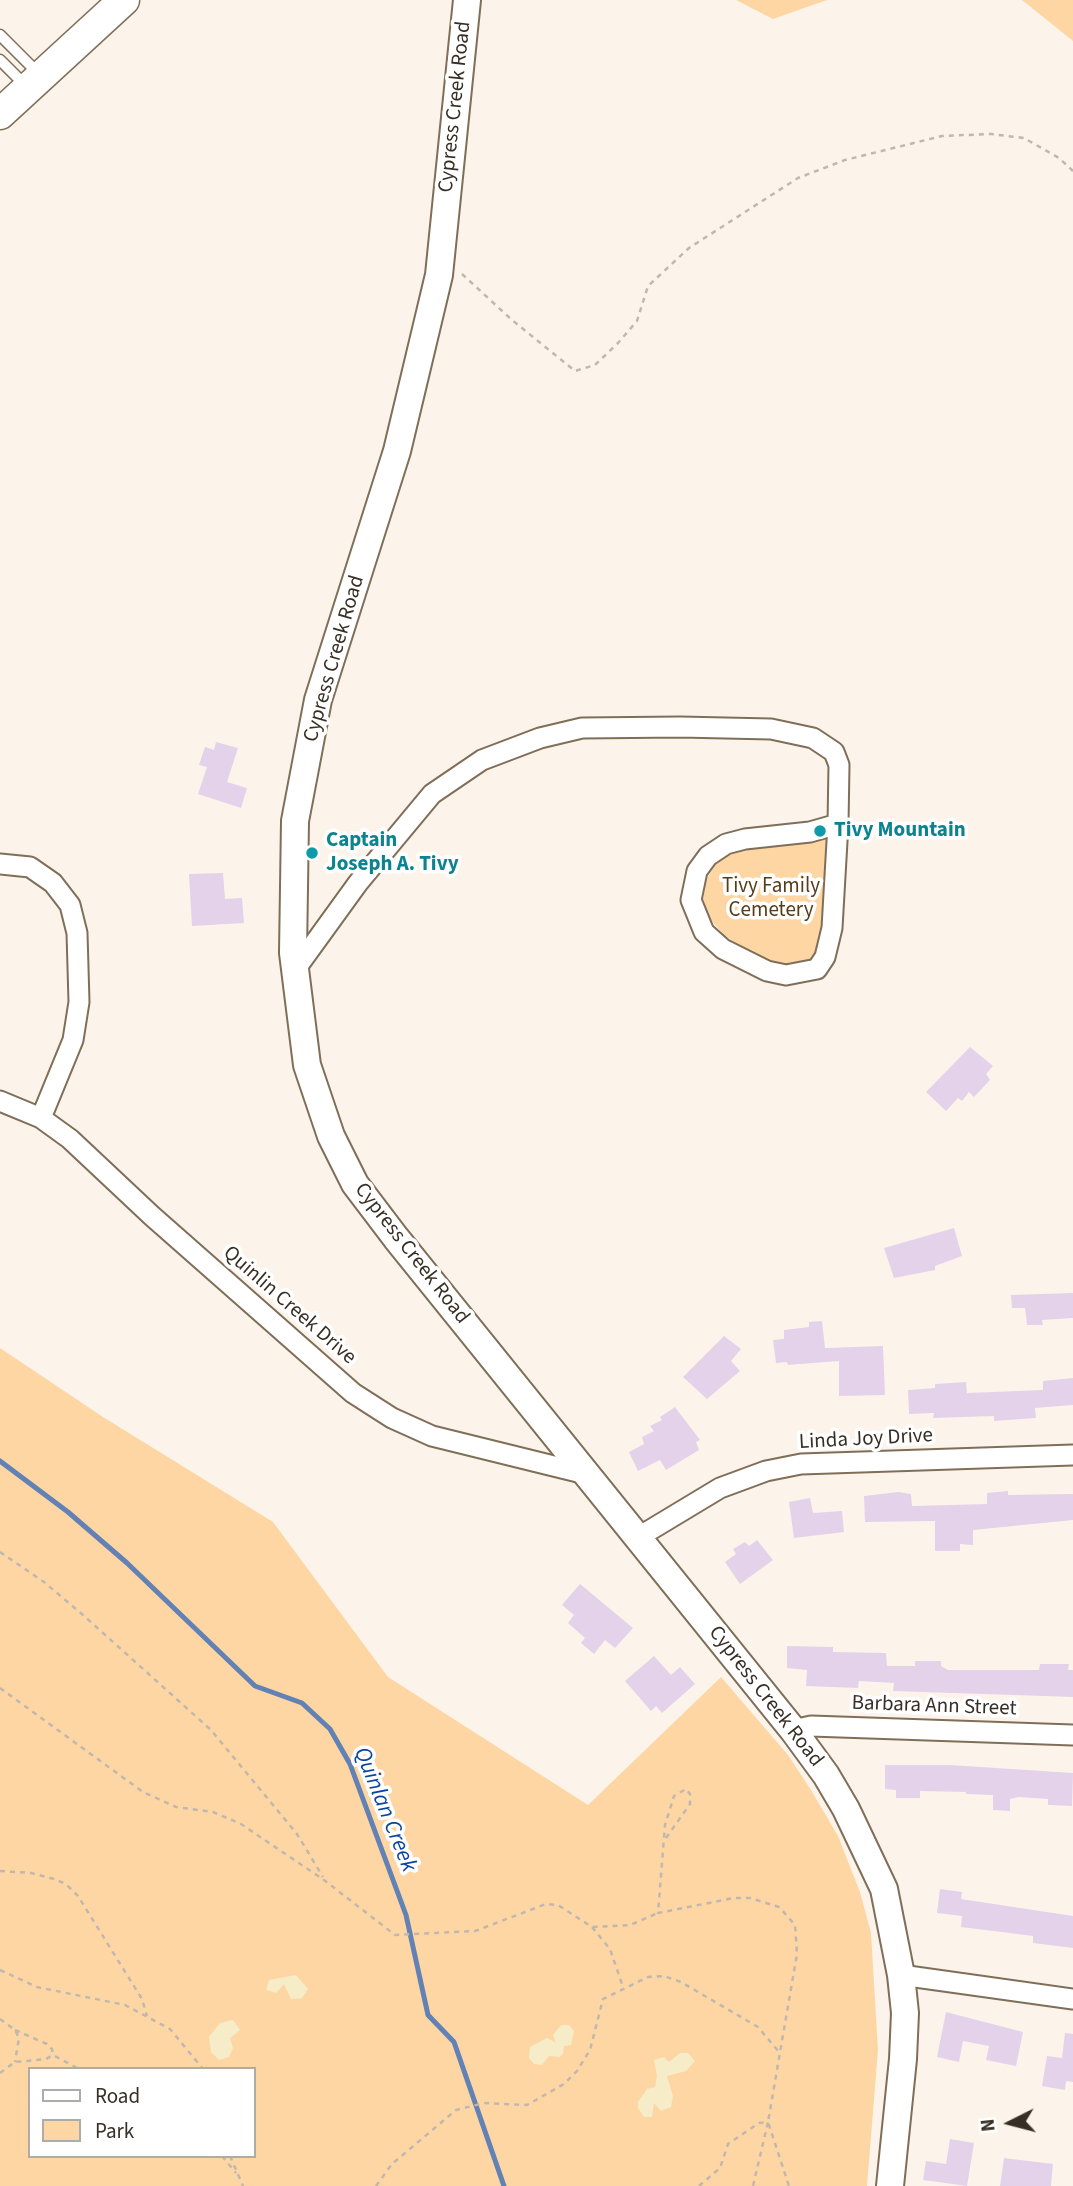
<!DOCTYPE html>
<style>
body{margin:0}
#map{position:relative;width:1073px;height:2186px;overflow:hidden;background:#fcf4ea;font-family:"Source Sans 3",sans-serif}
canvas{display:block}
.legend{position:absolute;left:28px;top:2067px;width:228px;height:91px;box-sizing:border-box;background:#fff;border:2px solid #afaca8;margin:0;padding:9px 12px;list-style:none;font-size:21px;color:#372f26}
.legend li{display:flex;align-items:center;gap:14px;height:35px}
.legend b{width:35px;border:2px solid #afaca8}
.north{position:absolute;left:975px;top:2088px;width:70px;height:70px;-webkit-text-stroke:5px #fff;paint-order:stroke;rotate:264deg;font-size:19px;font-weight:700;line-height:28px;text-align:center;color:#372f26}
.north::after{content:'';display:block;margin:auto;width:24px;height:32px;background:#372f26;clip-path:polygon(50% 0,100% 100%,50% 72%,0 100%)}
</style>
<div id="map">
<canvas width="1073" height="2186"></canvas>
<ul class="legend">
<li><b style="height:9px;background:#fff"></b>Road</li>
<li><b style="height:19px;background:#fed6a4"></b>Park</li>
</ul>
<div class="north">N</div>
</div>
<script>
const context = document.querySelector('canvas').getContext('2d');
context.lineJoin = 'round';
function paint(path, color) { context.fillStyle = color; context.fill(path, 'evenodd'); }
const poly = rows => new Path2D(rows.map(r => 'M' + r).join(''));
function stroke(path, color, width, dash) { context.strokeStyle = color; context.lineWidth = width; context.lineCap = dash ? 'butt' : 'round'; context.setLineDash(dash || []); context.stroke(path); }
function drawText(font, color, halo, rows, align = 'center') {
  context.font = font + ' "Source Sans 3",sans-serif'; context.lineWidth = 7; context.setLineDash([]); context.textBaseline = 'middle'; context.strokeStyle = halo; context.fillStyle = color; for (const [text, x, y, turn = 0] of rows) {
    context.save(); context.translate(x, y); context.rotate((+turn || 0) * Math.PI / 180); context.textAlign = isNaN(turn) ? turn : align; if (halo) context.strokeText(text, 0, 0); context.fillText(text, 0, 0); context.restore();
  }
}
const green = poly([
 [736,0,827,0,773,19],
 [1022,0,1073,0,1073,41],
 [832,832,829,911,816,954,805,964,786,967,763,961,724,935,709,918,703,899,704,883,722,855,738,849],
 [0,1348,103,1417,273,1522,388,1677,588,1805,721,1677,788,1755,811,1790,838,1836,860,1892,871,1933,878,2050,867,2186,0,2186],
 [30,2069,254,2069,254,2156,30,2156]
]);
const sand = poly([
 [296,1975,308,1989,302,1998,291,1999,284,1984,276,1993,266,1990,269,1980],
 [233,2020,240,2030,230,2038,233,2048,229,2057,219,2060,211,2052,209,2037,220,2023],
 [561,2025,569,2025,574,2031,571,2045,564,2046,563,2054,559,2057,549,2056,542,2065,534,2064,529,2058,530,2047,547,2038,556,2043,553,2035],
 [680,2053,688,2053,695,2061,686,2071,667,2076,673,2096,671,2107,661,2111,654,2103,652,2117,644,2117,638,2108,638,2102,647,2089,655,2087,657,2076,654,2060,664,2057,669,2062]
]);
const stream = poly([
 [0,1461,68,1512,127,1563,255,1686,302,1703,330,1729,350,1764,406,1915,428,2015,454,2042,504,2186]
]);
const building = poly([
 [216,742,238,748,227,782,247,788,241,808,198,794,207,767,199,765,205,747,214,750],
 [223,873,225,899,242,898,244,923,192,926,189,874],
 [970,1047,993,1066,986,1074,990,1080,974,1097,969,1092,962,1101,958,1098,946,1111,926,1092],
 [954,1228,962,1256,935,1266,935,1270,894,1278,884,1248],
 [1073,1293,1073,1318,1042,1320,1043,1325,1027,1325,1025,1308,1012,1308,1011,1295],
 [822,1321,825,1348,883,1346,885,1395,839,1396,839,1361,788,1365,787,1362,776,1363,773,1340,784,1339,784,1330,809,1327,809,1322],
 [724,1336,741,1349,731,1361,740,1371,707,1399,683,1377],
 [1073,1378,1073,1405,1035,1408,1036,1418,994,1421,994,1416,933,1418,934,1413,909,1414,908,1390,935,1388,935,1384,966,1382,967,1393,1043,1390,1043,1381],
 [675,1407,700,1440,696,1442,699,1450,666,1470,660,1460,638,1471,629,1452,644,1444,642,1437,654,1431,650,1426,662,1420,660,1417],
 [1008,1491,1008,1495,1073,1494,1073,1520,973,1530,973,1545,960,1544,960,1551,935,1551,935,1521,865,1522,864,1496,898,1492,911,1494,912,1506,987,1504,987,1493],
 [810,1498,813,1513,842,1511,844,1532,794,1538,789,1502],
 [757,1540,773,1560,740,1584,725,1562,736,1554,733,1549,745,1542,749,1546],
 [580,1584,633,1628,615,1648,605,1640,594,1654,581,1643,585,1638,568,1623,574,1615,562,1605],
 [787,1646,833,1647,833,1652,886,1653,887,1666,915,1666,915,1661,941,1661,941,1666,948,1670,1039,1670,1040,1664,1069,1664,1068,1670,1073,1670,1073,1697,893,1691,894,1683,859,1681,858,1688,806,1686,807,1670,787,1668],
 [654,1656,671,1675,680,1667,695,1684,662,1713,656,1706,651,1711,625,1681],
 [885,1765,950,1765,1073,1773,1072,1806,1048,1805,1048,1799,1019,1797,1010,1799,1010,1811,993,1810,993,1795,966,1794,966,1792,920,1791,920,1798,896,1798,896,1790,885,1789],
 [940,1889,962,1892,961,1899,1073,1916,1073,1948,1033,1943,1033,1936,961,1927,962,1916,937,1913],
 [946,2012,1023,2032,1016,2066,986,2060,989,2046,963,2041,959,2062,937,2057],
 [1065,2033,1073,2034,1073,2082,1066,2081,1065,2090,1042,2086,1047,2056,1062,2058],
 [950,2139,974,2143,967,2186,923,2180,926,2161,946,2164],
 [1004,2158,1053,2164,1051,2186,1000,2186]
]);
const path = poly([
 [462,274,512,320,575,371,595,365,618,343,637,321,648,286,689,248,798,178,845,160,942,136,991,134,1024,138,1059,158,1073,171],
 [0,1552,44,1582,83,1615,211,1730,297,1834,323,1877],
 [0,1688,143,1792,176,1807,213,1812,241,1824,324,1880,395,1935,475,1931,546,1904,558,1905,592,1927,630,1925,658,1913],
 [666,1838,690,1804,690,1794,686,1789,674,1796,665,1825,658,1913,734,1898,750,1898,779,1907,795,1925,797,1954,768,2122,789,2186],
 [0,1871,31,1873,54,1879,66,1884,78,1896,142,1999,147,2016],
 [592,1927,610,1949,623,1987],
 [0,1970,37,1987,125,2005,170,2029,203,2069],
 [0,2019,15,2030,19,2038,15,2062],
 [15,2030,47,2044,52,2049,53,2055],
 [0,2073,15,2062,46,2059,53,2055,79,2069],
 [222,2156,236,2173],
 [230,2156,243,2186],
 [376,2186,392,2164,456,2110,484,2103,527,2105,564,2084,577,2071,590,2050,603,1999,648,1977,664,1976,681,1982,758,2027,779,2052],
 [699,2186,720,2168,728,2144,759,2123,768,2122,753,2186]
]);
const lane = poly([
 [0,35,38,73],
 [0,60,27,87]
]);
const street = poly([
 [838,824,832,928,825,957,817,969,786,975,767,971,723,949,704,932,691,900,697,871,708,856,726,844,745,839,810,832,838,824],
 [0,864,30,867,53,883,70,905,77,933,79,1002,73,1040,41,1118],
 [295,970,358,883,432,794,482,760,540,738,582,728,680,727,771,729,813,738,834,752,839,765,838,824],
 [0,1101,41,1118,70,1139,152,1216,353,1393,392,1418,432,1436,586,1474],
 [637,1538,720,1488,766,1471,801,1464,1073,1455],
 [793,1730,811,1726,1073,1735],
 [901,1975,1073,1999]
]);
const secondary = poly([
 [467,0,439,275,397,451,318,700,295,821,293,953,307,1065,331,1136,355,1184,396,1238,793,1730,826,1775,846,1809,884,1889,901,1975,905,2013,903,2059,890,2186]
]);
const primary = poly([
 [0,114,124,0]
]);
const markers = [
 [820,831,7,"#0f9aa8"],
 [312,853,7,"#0f9aa8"]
];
const streetNames = [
 ["Cypress Creek Road",456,107,-84],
 ["Cypress Creek Road",335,659,-74],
 ["Cypress Creek Road",411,1254,52],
 ["Quinlin Creek Drive",289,1306,41],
 ["Linda Joy Drive",866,1440,-3],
 ["Cypress Creek Road",765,1697,52],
 ["Barbara Ann Street",934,1707,2]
];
const cultureNames = [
 ["Tivy Mountain",834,831],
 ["Captain",326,841],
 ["Joseph A. Tivy",326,865]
];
const parkNames = [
 ["Tivy Family",771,887],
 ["Cemetery",771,911]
];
const waterNames = [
 ["Quinlan Creek",384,1810,68]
];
paint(green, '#fed6a4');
paint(sand, '#f6ecc7');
stroke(stream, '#6281b5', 5);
paint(building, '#e4d2eb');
stroke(lane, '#7f6e58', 13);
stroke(street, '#7f6e58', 23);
stroke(secondary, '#7f6e58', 30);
stroke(primary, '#7f6e58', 33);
stroke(path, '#c0b8af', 2.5, [5, 5]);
stroke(lane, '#fff', 10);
stroke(street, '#fff', 19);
stroke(secondary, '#fff', 26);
stroke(primary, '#fff', 30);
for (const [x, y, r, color] of markers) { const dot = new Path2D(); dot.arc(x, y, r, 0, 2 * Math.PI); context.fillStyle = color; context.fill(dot); stroke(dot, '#fff', 2.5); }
drawText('21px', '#372f26', '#fff', streetNames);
drawText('bold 21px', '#0d838f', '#fff', cultureNames, 'left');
drawText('21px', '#563c18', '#fff', parkNames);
drawText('italic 23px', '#09449d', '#fff', waterNames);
</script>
